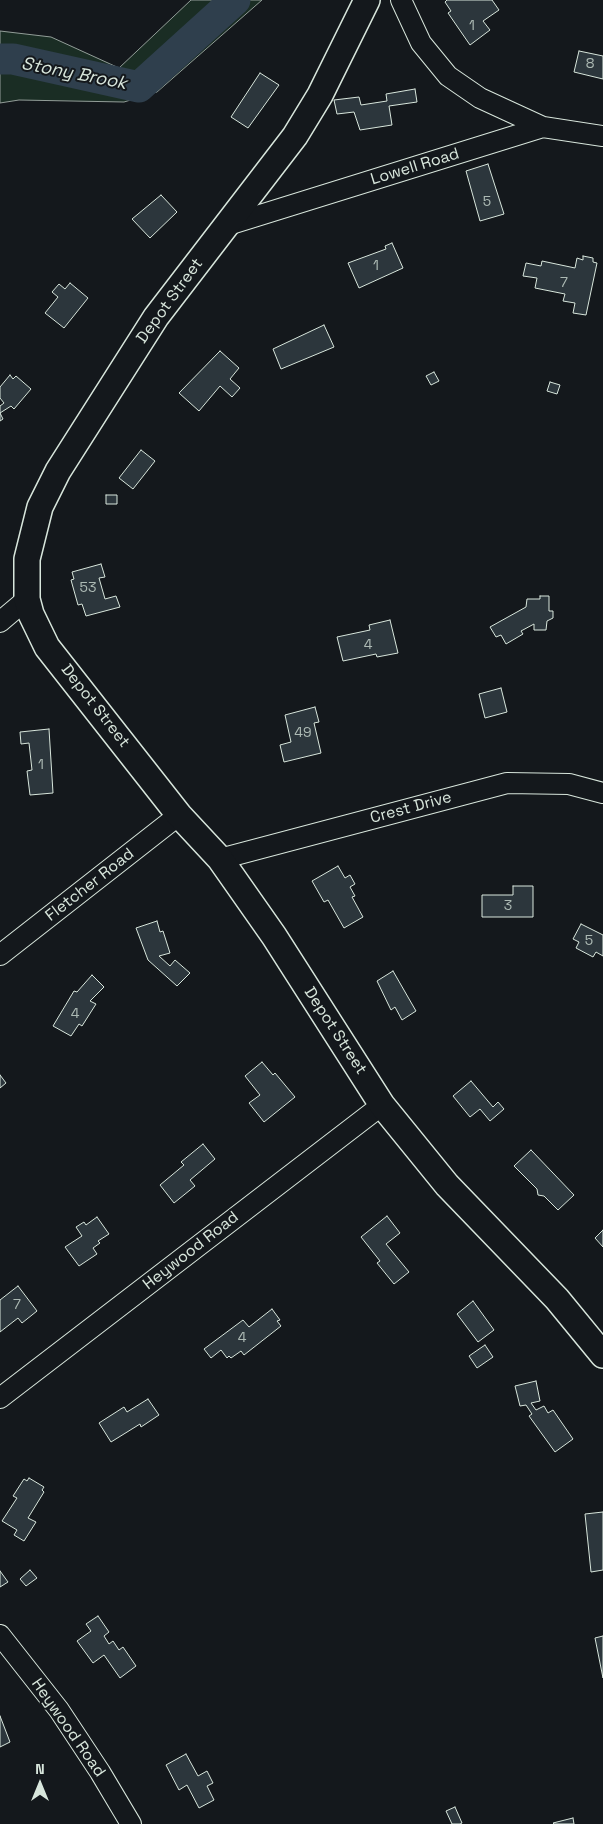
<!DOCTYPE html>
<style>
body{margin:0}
#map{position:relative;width:603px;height:1824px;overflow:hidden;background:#14181c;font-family:"Space Grotesk",sans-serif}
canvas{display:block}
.north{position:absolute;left:15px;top:1759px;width:50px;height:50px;-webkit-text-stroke:4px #14181c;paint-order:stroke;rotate:0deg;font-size:14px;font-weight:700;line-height:20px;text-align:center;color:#d8e6dc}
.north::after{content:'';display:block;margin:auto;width:18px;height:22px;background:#d8e6dc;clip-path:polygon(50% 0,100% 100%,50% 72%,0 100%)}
</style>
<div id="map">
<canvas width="603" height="1824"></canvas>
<div class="north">N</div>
</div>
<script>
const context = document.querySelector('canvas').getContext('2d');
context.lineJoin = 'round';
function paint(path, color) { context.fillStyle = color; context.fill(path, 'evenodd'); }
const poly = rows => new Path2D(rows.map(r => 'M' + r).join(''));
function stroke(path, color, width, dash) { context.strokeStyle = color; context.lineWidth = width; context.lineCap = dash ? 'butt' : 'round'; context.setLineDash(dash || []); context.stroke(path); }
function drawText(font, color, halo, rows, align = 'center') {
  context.font = font + ' "Space Grotesk",sans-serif'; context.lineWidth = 4; context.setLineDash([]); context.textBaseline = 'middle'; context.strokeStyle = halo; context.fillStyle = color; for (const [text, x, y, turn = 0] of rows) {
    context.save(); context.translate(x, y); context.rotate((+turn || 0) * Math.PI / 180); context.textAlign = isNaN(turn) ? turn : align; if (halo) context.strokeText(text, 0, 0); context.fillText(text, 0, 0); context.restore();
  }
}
const green = poly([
 [191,0,262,0,157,92,124,102,19,100,0,103,0,31,51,37,119,68,191,0]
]);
const river = poly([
 [0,59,13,59,139,87,235,0]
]);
const building = poly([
 [447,0,492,0,499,10,483,21,490,30,470,45,448,13,451,11,445,2,447,0],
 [579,51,603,56,603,79,574,72,579,51],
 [260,73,279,85,248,128,231,117,260,73],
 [415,89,417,102,389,106,392,125,360,130,354,112,337,114,334,100,359,97,361,105,387,101,386,94,415,89],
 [488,164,504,214,480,221,466,171,488,164],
 [161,195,177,212,150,238,132,219,161,195],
 [392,243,403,268,359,288,348,263,386,249,385,246,392,243],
 [583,256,593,258,593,262,597,263,586,315,573,313,575,303,563,301,565,294,535,288,537,278,523,276,526,263,541,266,542,261,575,268,577,258,583,260,583,256],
 [70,283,88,298,64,328,45,313,58,297,52,292,59,284,65,289,70,283],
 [324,325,334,347,281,369,273,349,324,325],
 [220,351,239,368,230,379,240,388,232,397,220,386,199,411,179,393,220,351],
 [434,372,439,381,431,385,426,376,434,372],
 [10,375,13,379,16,376,31,389,14,409,11,406,0,413,3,419,0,421,0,406,4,403,0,398,0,387,10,375],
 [550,382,560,385,557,394,547,391,550,382],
 [141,450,155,461,133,489,119,478,141,450],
 [106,495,117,495,117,504,106,504,106,495],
 [101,564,105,577,99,578,105,599,116,596,120,607,86,616,82,604,78,605,71,580,74,579,72,572,101,564],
 [540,596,549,596,549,611,553,611,553,618,547,621,546,630,534,630,534,624,521,631,523,634,506,644,501,635,496,637,490,627,526,607,527,599,540,599,540,596],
 [390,620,398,653,377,657,376,654,343,661,337,637,370,630,369,625,390,620],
 [501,688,507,712,485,718,479,694,501,688],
 [315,707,319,722,314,723,321,753,284,762,280,745,291,742,285,715,315,707],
 [49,729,53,793,30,795,27,771,32,770,29,743,21,744,20,732,49,729],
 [338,866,345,878,350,875,355,884,350,887,355,896,352,897,363,917,344,928,328,900,324,902,312,881,338,866],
 [513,886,533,886,533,917,482,917,482,895,513,895,513,886],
 [157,921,160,932,163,931,170,953,159,956,170,966,175,960,190,973,177,986,148,960,136,928,157,921],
 [581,924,603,935,603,956,596,952,593,957,576,948,579,942,573,939,581,924],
 [393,971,416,1011,402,1020,395,1007,391,1010,377,981,393,971],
 [92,975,104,987,90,1001,96,1004,82,1026,79,1024,71,1036,53,1026,74,991,77,992,92,975],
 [262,1062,273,1075,275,1073,295,1097,264,1122,249,1103,260,1095,245,1076,262,1062],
 [0,1075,6,1083,0,1088,0,1075],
 [471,1081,493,1107,498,1102,504,1109,490,1121,480,1109,470,1117,453,1096,471,1081],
 [203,1144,215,1159,190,1180,195,1186,174,1203,160,1185,184,1165,181,1162,203,1144],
 [531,1150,574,1195,558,1210,544,1196,538,1195,537,1189,514,1166,531,1150],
 [387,1216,400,1233,386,1244,409,1272,394,1284,377,1263,380,1261,361,1237,387,1216],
 [97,1217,109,1234,98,1241,100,1243,93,1248,97,1254,79,1266,65,1247,82,1236,76,1227,84,1222,86,1225,97,1217],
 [603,1230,603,1247,595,1238,603,1230],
 [18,1286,37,1311,22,1323,18,1318,0,1332,0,1300,18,1286],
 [473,1301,494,1330,478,1342,457,1314,473,1301],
 [272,1309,280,1320,277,1321,281,1326,244,1355,241,1351,231,1358,229,1356,227,1358,221,1350,211,1358,204,1349,243,1320,249,1327,272,1309],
 [485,1345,493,1357,477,1368,469,1356,485,1345],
 [536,1381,540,1401,531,1403,536,1410,544,1406,548,1413,553,1410,573,1439,555,1452,529,1416,532,1414,526,1405,520,1406,515,1386,536,1381],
 [148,1399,159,1415,141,1427,140,1424,111,1442,99,1423,124,1407,127,1412,148,1399],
 [29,1478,44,1487,42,1490,44,1492,28,1518,36,1522,24,1541,14,1535,17,1530,2,1521,17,1498,13,1496,24,1479,27,1481,29,1478],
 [603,1512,603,1570,591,1572,585,1514,603,1512],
 [30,1570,37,1578,26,1586,20,1579,30,1570],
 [0,1571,8,1582,0,1587,0,1571],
 [98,1616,109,1632,104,1636,109,1644,113,1641,119,1650,123,1647,136,1666,120,1678,104,1655,93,1663,77,1641,91,1631,86,1624,98,1616],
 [603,1636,603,1678,595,1638,603,1636],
 [0,1716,10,1742,0,1747,0,1716],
 [186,1754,198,1776,207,1771,213,1783,207,1786,214,1800,199,1808,187,1785,179,1790,166,1765,186,1754],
 [455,1807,462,1823,460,1824,452,1824,446,1811,455,1807],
 [573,1818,574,1824,554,1824,553,1823,573,1818]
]);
const minor = poly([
 [401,0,421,43,448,76,480,98,543,127],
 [228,225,543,127,603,136],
 [0,622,27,599],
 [220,859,507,783,569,784,603,793],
 [0,955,179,815],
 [0,1398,382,1105],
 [0,1635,59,1710,100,1772,131,1824]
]);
const major = poly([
 [367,0,320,95,295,136,156,317,58,471,40,507,27,559,27,599,31,614,47,647,179,815,220,859,274,936,382,1105,447,1185,557,1299,603,1355]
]);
const numberNames = [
 ["1",472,26],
 ["8",590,64],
 ["5",487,202],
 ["1",376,266],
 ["7",564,283],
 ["53",88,588],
 ["4",368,645],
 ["49",303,733],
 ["1",41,765],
 ["3",508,906],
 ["5",589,941],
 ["4",75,1014],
 ["7",17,1305],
 ["4",242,1338]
];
const streetNames = [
 ["Lowell Road",415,167,-17],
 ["Depot Street",170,301,-54],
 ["Depot Street",95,706,52],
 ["Crest Drive",411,808,-15],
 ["Fletcher Road",90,885,-38],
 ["Depot Street",335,1031,57],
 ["Heywood Road",191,1251,-38],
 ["Heywood Road",68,1728,55]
];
const waterNames = [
 ["Stony Brook",74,74,11]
];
paint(green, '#1a2d24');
stroke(green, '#939e99', 1);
stroke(river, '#2f3f4d', 31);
paint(building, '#2c363c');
stroke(building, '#d8e6dc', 1);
stroke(minor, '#d8e6dc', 22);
stroke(major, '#d8e6dc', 28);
stroke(minor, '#14181c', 20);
stroke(major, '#14181c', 25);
drawText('14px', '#adbab4', null, numberNames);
drawText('16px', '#d8e6dc', '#14181c', streetNames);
drawText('italic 18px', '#d8e6dc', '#14181c', waterNames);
</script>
